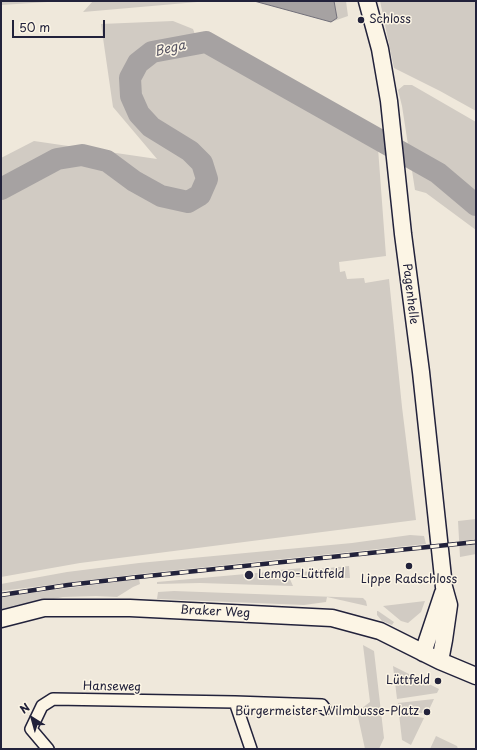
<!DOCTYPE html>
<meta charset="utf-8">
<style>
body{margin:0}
#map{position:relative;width:477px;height:750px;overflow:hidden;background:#efe8db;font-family:"Playpen Sans",sans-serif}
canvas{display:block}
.frame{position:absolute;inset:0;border:2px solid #22223b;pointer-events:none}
.north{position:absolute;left:12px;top:698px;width:40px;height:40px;-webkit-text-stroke:3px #fcf5e5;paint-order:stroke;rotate:323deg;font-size:11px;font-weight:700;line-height:16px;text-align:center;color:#22223b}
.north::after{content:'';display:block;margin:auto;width:14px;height:18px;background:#22223b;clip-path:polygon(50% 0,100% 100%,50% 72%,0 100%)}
.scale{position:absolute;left:12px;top:20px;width:93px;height:18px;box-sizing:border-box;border:2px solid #22223b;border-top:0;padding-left:5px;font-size:12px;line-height:14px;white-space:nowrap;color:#22223b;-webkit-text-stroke:3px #fcf5e5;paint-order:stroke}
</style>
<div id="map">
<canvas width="477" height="750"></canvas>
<div class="frame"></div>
<div class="north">N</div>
<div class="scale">50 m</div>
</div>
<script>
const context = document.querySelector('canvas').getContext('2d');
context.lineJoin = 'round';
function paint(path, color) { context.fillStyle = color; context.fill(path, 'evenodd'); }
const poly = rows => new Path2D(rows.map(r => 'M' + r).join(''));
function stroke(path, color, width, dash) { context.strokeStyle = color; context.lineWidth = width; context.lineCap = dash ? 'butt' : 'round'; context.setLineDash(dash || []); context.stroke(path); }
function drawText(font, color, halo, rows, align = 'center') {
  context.font = font + ' "Playpen Sans",sans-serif'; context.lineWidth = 3; context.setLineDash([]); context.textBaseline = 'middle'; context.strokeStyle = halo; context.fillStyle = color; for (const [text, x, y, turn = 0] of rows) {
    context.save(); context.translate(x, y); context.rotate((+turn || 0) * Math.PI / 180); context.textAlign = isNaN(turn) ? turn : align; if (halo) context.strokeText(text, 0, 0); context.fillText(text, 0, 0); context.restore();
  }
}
const green = poly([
 [1,1,63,1,1,5],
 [93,1,209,1,83,12],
 [334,1,346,1,348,16,331,22,337,18],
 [380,1,476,1,476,111,440,91,394,68],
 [173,21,193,29,201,50,240,73,378,148,386,256,339,262,340,272,345,271,347,279,364,278,365,283,389,279,402,407,416,520,80,563,1,577,1,158,34,141,157,159,113,107,101,24],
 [404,85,412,85,476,122,476,230,426,193,415,190,402,106,398,90],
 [476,519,476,554,460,557,458,521],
 [410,535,424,536,426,544,139,574,1,591,1,584,67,572,139,563,352,543],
 [349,566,350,578,289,577,293,586,200,583,157,584,157,582,268,572,268,576,279,575,279,570,303,568,303,572,317,570,318,569],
 [139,579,140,584,133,587,117,597,96,596,63,597,1,610,1,597,6,596],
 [174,591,363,598,366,601,367,606,327,597,326,602,304,605,157,599,158,592],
 [425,601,421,612,408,623,401,621,383,606],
 [377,611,378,611,394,622,392,625,382,621,377,615],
 [363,645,374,651,384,738,379,749,365,749,357,712,370,702],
 [393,666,439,689,437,693,397,699],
 [434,699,427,714,399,709,398,703],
 [399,714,424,718,411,745,402,740],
 [436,736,457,746,458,749,430,749]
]);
const water = poly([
 [254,1,334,1,337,18,331,22,254,1]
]);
const river = poly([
 [1,189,57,159,82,155,107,161,134,181,161,196,188,202,200,195,207,179,202,163,190,151,151,127,139,114,131,96,130,78,138,63,152,52,206,42,438,173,476,205]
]);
const street = poly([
 [235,702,322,705,325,709],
 [48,749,31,729,42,706,53,699,235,702,251,749]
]);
const secondary = poly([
 [367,1,380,49,389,101,403,234,421,372,444,587,449,605,444,640,440,661],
 [1,619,44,608,130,608,332,618,380,631,440,661,476,676],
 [423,653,443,593]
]);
const rail = poly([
 [1,595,68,585,138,577,476,542]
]);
const markers = [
 [361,20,4,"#22223b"],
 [409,566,4,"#22223b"],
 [249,575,5,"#22223b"],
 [438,681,4,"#22223b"],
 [427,712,4,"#22223b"]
];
const poiNames = [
 ["Schloss",369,20],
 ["Lemgo-Lüttfeld",258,575],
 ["Lippe Radschloss",409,580,"center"],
 ["Lüttfeld",430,681,"right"],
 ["Bürgermeister-Wilmbusse-Platz",419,712,"right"]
];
const streetNames = [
 ["Pagenhelle",410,294,83],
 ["Braker Weg",215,612,3],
 ["Hanseweg",112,687,1]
];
const waterNames = [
 ["Bega",170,49,-13]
];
paint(green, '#d1cbc3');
paint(water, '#a6a2a2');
stroke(water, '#716f79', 1);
stroke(river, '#a6a2a2', 22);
stroke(street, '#22223b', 14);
stroke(secondary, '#22223b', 19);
stroke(street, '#fcf5e5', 11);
stroke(secondary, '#fcf5e5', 16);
stroke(rail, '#22223b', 4.5);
stroke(rail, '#fcf5e5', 3, [9]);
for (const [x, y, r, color] of markers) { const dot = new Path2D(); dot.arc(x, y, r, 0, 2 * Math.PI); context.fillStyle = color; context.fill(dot); stroke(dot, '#fcf5e5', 1.5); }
drawText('12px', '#22223b', '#fcf5e5', poiNames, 'left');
drawText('12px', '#22223b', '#fcf5e5', streetNames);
drawText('italic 13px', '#575564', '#fcf5e5', waterNames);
</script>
